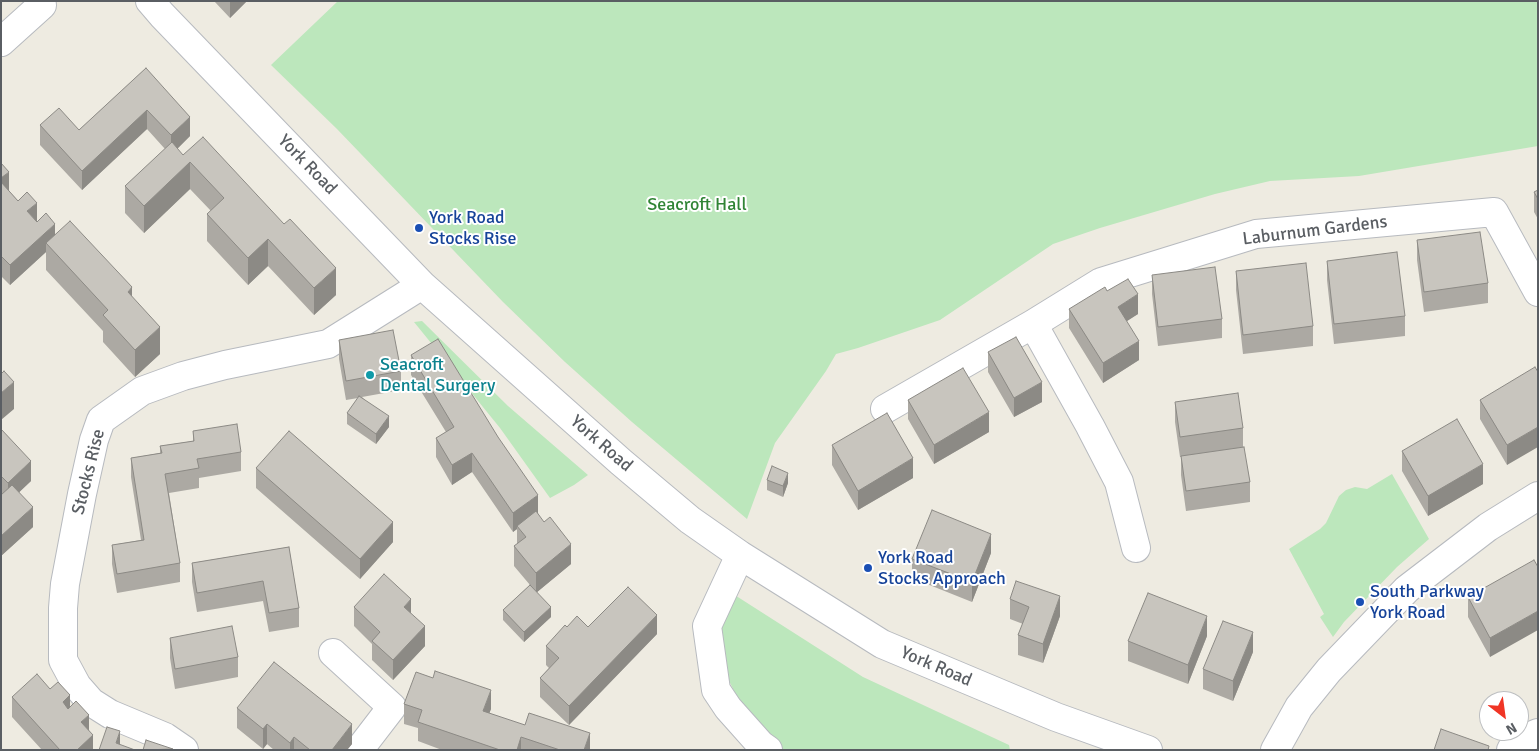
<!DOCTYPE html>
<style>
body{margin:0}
#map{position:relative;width:1539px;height:751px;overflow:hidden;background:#eeebe1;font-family:Signika,sans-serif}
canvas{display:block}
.frame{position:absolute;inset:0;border:2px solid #5a5e63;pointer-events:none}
.north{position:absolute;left:1479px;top:691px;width:50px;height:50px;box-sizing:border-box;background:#fff;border:1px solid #bdbfc1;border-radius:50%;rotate:150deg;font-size:14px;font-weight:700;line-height:20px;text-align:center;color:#5a5e63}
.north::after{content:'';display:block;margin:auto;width:18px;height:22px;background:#f03525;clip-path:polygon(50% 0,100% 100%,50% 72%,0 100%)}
</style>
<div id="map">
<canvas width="1539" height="751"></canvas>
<div class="frame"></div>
<div class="north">N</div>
</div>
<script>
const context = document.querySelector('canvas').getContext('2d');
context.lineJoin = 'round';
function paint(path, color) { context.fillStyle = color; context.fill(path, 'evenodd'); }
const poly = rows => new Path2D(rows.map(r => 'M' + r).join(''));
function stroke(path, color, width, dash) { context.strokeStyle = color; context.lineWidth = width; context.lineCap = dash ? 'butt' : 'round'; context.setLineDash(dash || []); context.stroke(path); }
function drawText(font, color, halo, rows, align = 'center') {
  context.font = font + ' Signika,sans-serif'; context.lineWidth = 4; context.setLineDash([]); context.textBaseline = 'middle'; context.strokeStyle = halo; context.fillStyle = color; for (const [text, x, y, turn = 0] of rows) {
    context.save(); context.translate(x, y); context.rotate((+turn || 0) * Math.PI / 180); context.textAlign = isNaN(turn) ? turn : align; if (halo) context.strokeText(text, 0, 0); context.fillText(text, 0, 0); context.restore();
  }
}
const green = poly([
 [338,1,1538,1,1538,146,1359,176,1270,181,1215,194,1100,228,1053,244,940,320,858,348,836,354,826,371,775,443,747,519,632,422,565,362,503,302,337,129,271,65],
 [422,321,508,406,588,475,574,485,550,498,500,428,414,322],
 [1392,474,1429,539,1397,567,1344,622,1333,637,1320,617,1324,614,1289,549,1320,529,1326,523,1339,496,1346,490,1355,487,1367,489],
 [730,592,863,677,1009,745,1010,750,782,750,758,730,734,691,717,656,718,617]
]);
const minor = poly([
 [150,1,162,15,422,285,621,462,690,520,740,555,882,644,1056,717,1148,750],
 [1,42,42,5],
 [1033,324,1090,426,1119,482,1136,548],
 [885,409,1033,324,1101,282,1256,234,1494,212,1538,292],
 [740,555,707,626,716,690,728,708,761,745,768,750],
 [333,653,392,707,359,750],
 [184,750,165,737,110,714,91,702,77,686,63,660,63,608,65,584,82,494,94,440,101,420,142,391,183,376,225,365,328,344,422,285],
 [1275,750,1299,707,1329,670,1407,589,1488,527,1538,496],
 [1511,750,1516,742,1538,733]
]);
const wall = poly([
 [214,1,247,1,230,18],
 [146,68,190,136,177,149,183,155,336,295,314,315,268,266,248,285,207,241,207,214,211,211,190,189,144,233,125,213,125,186,165,149,147,129,82,190,40,145,40,125,79,130],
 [1,163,9,191,37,221,55,234,132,297,160,354,135,377,103,342,103,331,46,270,46,252,10,285,1,276],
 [1538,190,1538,219,1534,212,1534,192],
 [1417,240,1488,283,1488,303,1424,312,1417,260],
 [1327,261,1405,316,1405,336,1334,344,1327,280],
 [1236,271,1313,326,1313,346,1243,354,1236,290],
 [1152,275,1222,319,1222,338,1158,346,1152,294],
 [1107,291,1138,314,1126,321,1139,360,1103,383,1069,328,1069,309],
 [339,340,401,371,401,390,362,397,389,427,376,444,347,424,347,413,358,398,346,400,339,359],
 [988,352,1042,402,1014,417,988,372],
 [411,355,538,514,571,564,537,592,551,617,524,642,503,620,503,610,530,585,514,566,514,546,517,544,517,529,513,532,472,472,452,485,436,457,436,438,446,432,411,375],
 [1538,372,1507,465,1480,419,1480,400],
 [908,400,989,432,934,464,908,419],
 [1175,402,1243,428,1243,447,1250,482,1250,502,1186,511,1181,475,1181,457,1180,457,1175,422],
 [1,429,31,481,19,492,33,527,1,556],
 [193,431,241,452,241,471,199,478,199,488,169,493,180,563,180,582,117,593,112,564,112,545,141,540,131,477,131,458,160,453,160,446,193,441],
 [832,445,913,478,858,510,832,465],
 [1402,451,1483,484,1428,516,1402,471],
 [256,468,393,542,360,579,256,488],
 [767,480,788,483,783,497,767,490],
 [289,547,299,608,299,627,269,632,263,601,197,612,192,582,192,563],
 [991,553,972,602,912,578,912,559],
 [1538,567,1490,657,1468,617,1468,597],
 [1010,599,1060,616,1043,663,1018,655,1018,635,1023,624,1010,619],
 [354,607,411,613,425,646,393,680,372,660,372,644,354,626],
 [567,627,588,627,657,634,569,725,540,697,540,678,549,668,546,665,546,646],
 [1207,636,1188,684,1128,661,1128,641],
 [170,638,238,657,238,677,175,689,170,658],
 [1253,652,1233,701,1203,689,1203,669],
 [50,689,70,707,89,730,93,750,42,750,12,717,12,697],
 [404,704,491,709,489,713,590,750,442,750,418,741,418,728,404,724],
 [237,708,352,744,347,750,274,750,267,744,263,749,237,728]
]);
const shadedWall = poly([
 [230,1,247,1,230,18],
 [147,110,147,129,82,190,82,171],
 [190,117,190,136,171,155,171,135],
 [190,162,190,189,144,233,144,206],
 [9,172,9,191,1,198,1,178],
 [37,203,37,222,27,211],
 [55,224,55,243,46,243,46,252,10,285,10,265],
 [268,239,268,266,248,285,248,258],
 [336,268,336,295,314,315,314,288],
 [132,287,132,314,128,292],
 [1138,294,1138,314,1118,327,1118,307],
 [160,327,160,354,135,377,135,350],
 [1139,341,1139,360,1103,383,1103,363],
 [14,382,14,409,1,420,1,393],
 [1042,382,1042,402,1014,417,1014,398],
 [989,412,989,432,934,464,934,445],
 [389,416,389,427,376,444,376,434],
 [1538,427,1538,447,1507,465,1507,445],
 [472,453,472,472,452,485,452,465],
 [913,458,913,478,858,510,858,491],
 [31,461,31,481,8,503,8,483],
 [1483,464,1483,484,1428,516,1428,496],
 [788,473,788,483,783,497,783,486],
 [538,495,538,514,517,526,517,529,513,532,513,513],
 [33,507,33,527,1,556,1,536],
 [393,522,393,542,360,579,360,559],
 [991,534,991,553,972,602,972,582],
 [571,544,571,564,536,593,536,573],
 [1060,596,1060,616,1043,663,1043,644],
 [411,599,411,618,404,607],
 [551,607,551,617,524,642,524,632],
 [1538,611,1538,630,1490,657,1490,638],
 [657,615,657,634,569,725,569,706],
 [1207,616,1207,636,1188,684,1188,665],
 [425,626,425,646,393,680,393,660],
 [1253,632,1253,652,1233,701,1233,681],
 [491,690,491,709,483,730,483,711],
 [70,695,70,714,63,702],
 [89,715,89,735,81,722],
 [267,724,267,744,263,749,263,729],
 [352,724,352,744,347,750,332,750],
 [120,731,120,750,116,743],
 [590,733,590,750,584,750],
 [93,735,93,750,77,750],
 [294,737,294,750,290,750,290,743],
 [521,737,521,750,517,750]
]);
const building = poly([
 [146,68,190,117,171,135,147,110,82,171,40,125,59,108,79,130,146,68],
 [203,137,284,224,290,219,336,268,314,288,268,239,248,258,207,214,224,198,190,162,144,206,125,186,172,142,183,155,203,137],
 [1,163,9,172,1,178,1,163],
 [1,182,18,201,27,192,37,203,27,211,37,222,46,213,55,224,10,265,1,256,1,182],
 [1538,190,1538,199,1534,192,1538,190],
 [70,221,132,287,128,292,160,327,135,350,103,315,108,310,46,243,70,221],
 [1480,232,1488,283,1424,292,1417,240,1480,232],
 [1397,252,1405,316,1334,324,1327,261,1397,252],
 [1306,263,1313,326,1243,335,1236,271,1306,263],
 [1215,267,1222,319,1158,327,1152,275,1215,267],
 [1128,279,1138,294,1118,307,1139,341,1103,363,1069,309,1105,287,1107,291,1128,279],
 [393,330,401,371,346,381,339,340,393,330],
 [1016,337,1042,382,1014,398,988,352,1016,337],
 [438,339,498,437,538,495,513,513,472,453,452,465,436,438,454,427,411,355,438,339],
 [1535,367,1538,372,1538,427,1507,445,1480,400,1535,367],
 [963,368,989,412,934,445,908,400,963,368],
 [4,371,14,382,1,393,1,374,4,371],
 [1238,393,1243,428,1180,437,1175,402,1238,393],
 [359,396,389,416,376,434,347,413,359,396],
 [887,413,913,458,858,491,832,445,887,413],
 [1457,419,1483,464,1428,496,1402,451,1457,419],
 [237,424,241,452,197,459,199,468,165,474,180,563,117,574,112,545,144,540,131,458,162,453,160,446,194,441,193,431,237,424],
 [1,429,31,461,8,483,1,476,1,429],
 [289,431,393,522,360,559,256,468,289,431],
 [1244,447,1250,482,1186,491,1181,456,1244,447],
 [772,466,788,473,783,486,767,480,772,466],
 [12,485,33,507,1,536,1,495,12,485],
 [932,510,991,534,972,582,912,559,932,510],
 [536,511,544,522,550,517,571,544,536,573,514,546,526,537,517,526,536,511],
 [289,547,299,608,269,613,263,581,197,593,192,563,289,547],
 [1534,560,1538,567,1538,611,1490,638,1468,597,1534,560],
 [384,574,411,599,404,607,425,626,393,660,372,641,380,632,354,607,384,574],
 [1016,581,1060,596,1043,644,1018,635,1029,607,1010,599,1016,581],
 [530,585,551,607,524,632,503,610,530,585],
 [628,587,657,615,569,706,540,678,559,658,546,646,565,625,567,627,577,616,588,627,628,587],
 [1148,593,1207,616,1188,665,1128,641,1148,593],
 [1223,621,1253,632,1233,681,1203,669,1223,621],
 [232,626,238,657,175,669,170,638,232,626],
 [274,662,352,724,332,750,310,750,294,737,290,743,267,724,263,729,237,708,274,662],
 [435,671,491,690,483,711,525,725,529,713,590,733,584,750,560,750,521,737,517,750,500,750,418,722,422,710,404,704,416,672,433,678,435,671],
 [37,674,50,689,58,682,70,695,63,702,68,709,76,701,89,715,81,722,93,735,77,750,60,750,12,697,37,674],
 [107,727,120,731,116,743,135,750,99,750,107,727],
 [1441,729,1489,746,1488,750,1434,750,1441,729],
 [146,740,173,749,143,750,146,740]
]);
const markers = [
 [419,228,5,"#1a4fb4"],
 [370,375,5,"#0f9aa8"],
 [868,568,5,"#1a4fb4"],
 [1360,602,5,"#1a4fb4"]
];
const streetNames = [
 ["York Road",307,165,46],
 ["Laburnum Gardens",1315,231,-7],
 ["York Road",601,444,41],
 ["Stocks Rise",89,472,-76],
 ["York Road",936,667,23]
];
const parkNames = [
 ["Seacroft Hall",697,205]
];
const transitNames = [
 ["York Road",429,218],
 ["Stocks Rise",429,239],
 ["York Road",878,558],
 ["Stocks Approach",878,579],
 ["South Parkway",1370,592],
 ["York Road",1370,613]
];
const cultureNames = [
 ["Seacroft",380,365],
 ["Dental Surgery",380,386]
];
paint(green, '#bce7bc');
stroke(minor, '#b7babf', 30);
stroke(minor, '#fff', 28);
paint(wall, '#aca9a3');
paint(shadedWall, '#8c8a85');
paint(building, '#c8c5be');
stroke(building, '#8c8a85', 1);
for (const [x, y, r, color] of markers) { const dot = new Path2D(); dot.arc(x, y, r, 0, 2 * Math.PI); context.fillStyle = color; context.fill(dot); stroke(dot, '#fff', 2); }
drawText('18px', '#5a5e63', '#fff', streetNames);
drawText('18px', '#308435', '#fff', parkNames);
drawText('18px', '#164399', '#fff', transitNames, 'left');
drawText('18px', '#0d838f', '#fff', cultureNames, 'left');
</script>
